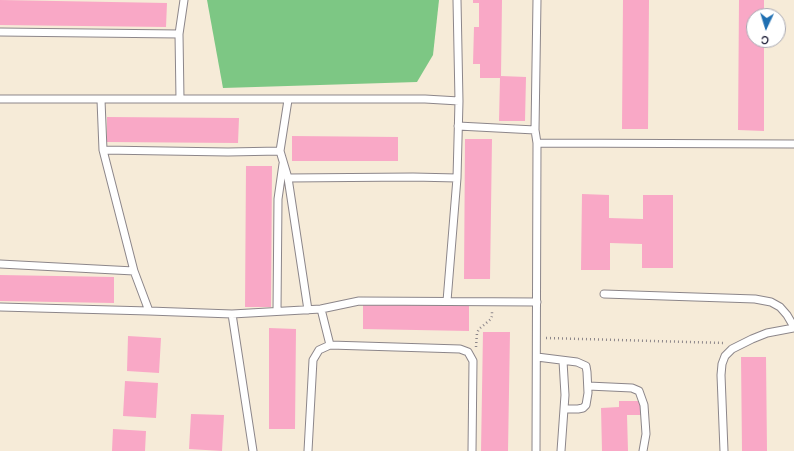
<!DOCTYPE html>
<meta charset="utf-8">
<style>
body{margin:0}
#map{position:relative;width:794px;height:451px;overflow:hidden;background:#f6ebd8;font-family:"Balsamiq Sans",sans-serif}
canvas{display:block}
.north{position:absolute;left:746px;top:8px;width:40px;height:40px;box-sizing:border-box;background:#fff;border:1px solid #a7a7b1;border-radius:50%;rotate:184deg;font-size:11px;font-weight:700;line-height:16px;text-align:center;color:#22223b}
.north::after{content:'';display:block;margin:auto;width:14px;height:18px;background:#1f6fb2;clip-path:polygon(50% 0,100% 100%,50% 72%,0 100%)}
</style>
<div id="map">
<canvas width="794" height="451"></canvas>
<div class="north">С</div>
</div>
<script>
const context = document.querySelector('canvas').getContext('2d');
context.lineJoin = 'round';
function paint(path, color) { context.fillStyle = color; context.fill(path, 'evenodd'); }
const poly = rows => new Path2D(rows.map(r => 'M' + r).join(''));
function stroke(path, color, width, dash) { context.strokeStyle = color; context.lineWidth = width; context.lineCap = dash ? 'butt' : 'round'; context.setLineDash(dash || []); context.stroke(path); }
const green = poly([
 [207,0,439,0,433,55,417,82,223,88]
]);
const building = poly([
 [0,0,167,3,166,27,0,25],
 [473,0,502,0,501,76,526,77,525,121,499,121,500,78,480,78,480,64,473,64,474,27,479,27,479,3,473,3],
 [623,0,649,0,648,129,622,129],
 [739,0,764,0,764,16,754,16,754,40,764,40,764,131,738,130],
 [107,117,239,118,238,143,107,142],
 [292,136,398,137,398,161,292,161],
 [465,139,492,139,490,279,464,279],
 [246,166,272,166,271,307,245,307],
 [582,194,609,195,609,218,643,219,643,195,673,195,673,268,642,268,642,244,610,243,610,270,581,270],
 [0,275,114,277,114,303,0,301],
 [363,304,469,305,469,331,363,329],
 [269,328,296,329,295,429,269,429],
 [483,332,510,332,508,451,481,451],
 [128,336,161,338,159,373,127,371],
 [741,357,766,357,767,451,742,451],
 [125,381,158,383,156,418,123,416],
 [619,401,640,401,641,415,627,415,628,451,602,451,601,408,619,407],
 [191,414,224,415,222,451,189,449],
 [113,429,146,431,145,451,112,451]
]);
const path = poly([
 [546,338,725,343],
 [476,347,477,333,479,329,491,319,492,316,492,310]
]);
const service = poly([
 [457,0,459,101,457,178],
 [0,32,179,34],
 [0,99,425,99,459,101],
 [180,99,179,34,184,0],
 [101,100,103,150,134,271],
 [288,100,280,151,288,178,308,310],
 [458,126,535,130],
 [537,143,794,144],
 [103,150,228,152,280,151],
 [288,178,413,177,457,178,447,301],
 [0,264,134,271,149,311,232,314,321,309,359,301,537,302],
 [604,294,755,299,771,302,780,307,787,315,794,327],
 [0,307,149,311],
 [321,309,330,345],
 [277,311,278,199,283,164],
 [232,314,253,451],
 [537,357,577,362,586,366,587,372,588,393,586,405,583,408,578,409,565,409],
 [588,386,632,388,639,391,644,405,646,434,643,451],
 [308,451,313,360,319,350,330,345,460,349,468,352,473,361,472,451],
 [536,451,537,143,535,130,537,0],
 [561,451,565,395,563,361],
 [724,451,721,375,722,364,725,356,732,349,752,339,767,333,794,328]
]);
paint(green, '#7dc784');
paint(building, '#f9a8c6');
stroke(service, '#8c868a', 9);
stroke(path, '#8c868a', 2.5, [1, 3]);
stroke(service, '#fff', 7);
</script>
